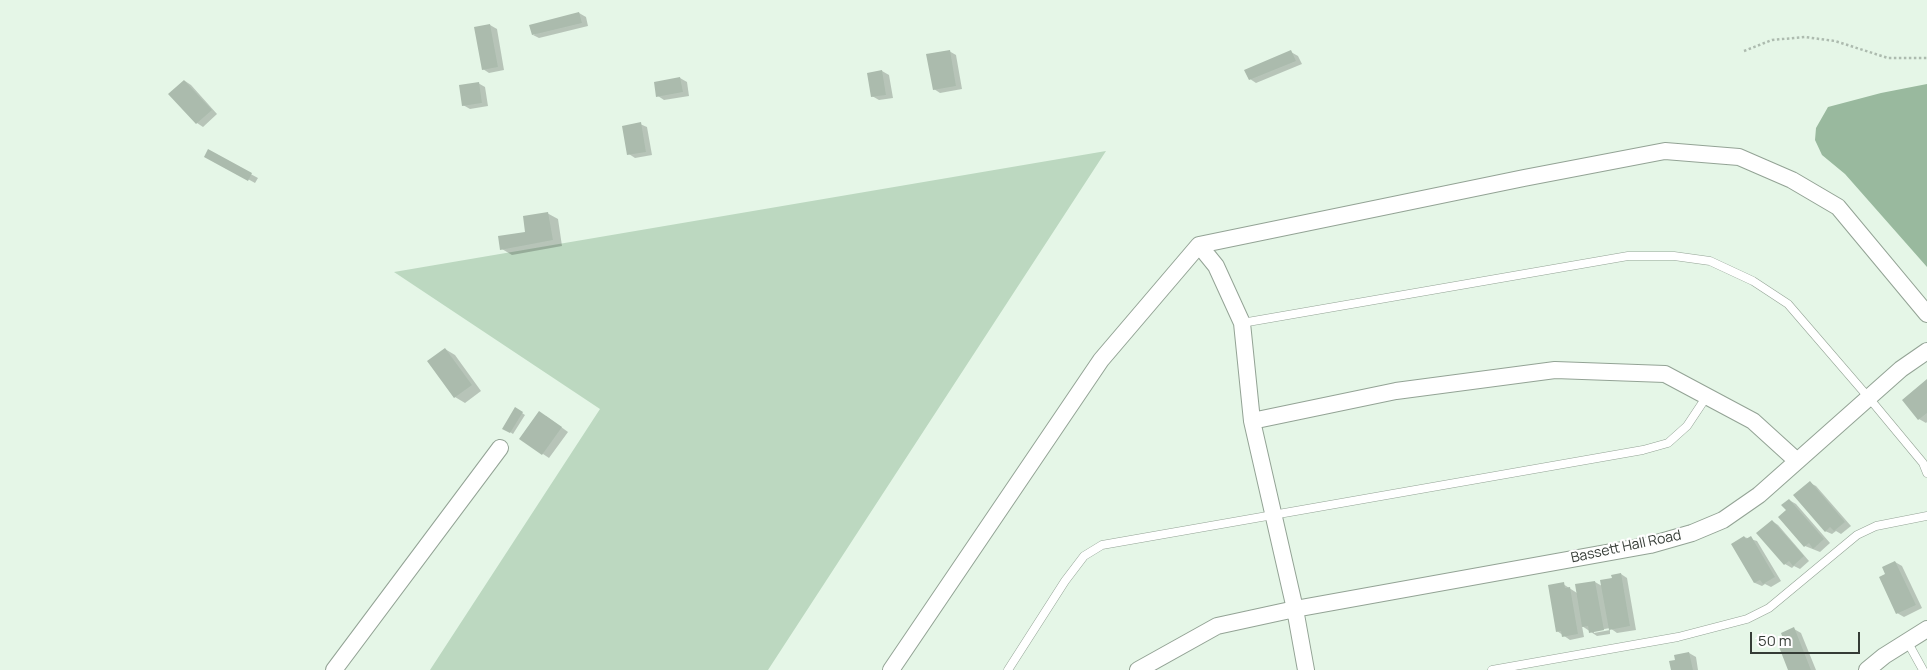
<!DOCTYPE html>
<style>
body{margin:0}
#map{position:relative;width:1927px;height:670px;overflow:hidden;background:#e5f6e7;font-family:Manrope,sans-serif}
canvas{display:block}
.scale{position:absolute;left:1750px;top:632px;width:110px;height:22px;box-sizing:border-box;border:2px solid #353c36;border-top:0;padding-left:6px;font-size:15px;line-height:18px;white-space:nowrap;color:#353c36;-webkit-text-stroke:4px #fefefe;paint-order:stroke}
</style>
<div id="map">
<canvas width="1927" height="670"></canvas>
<div class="scale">50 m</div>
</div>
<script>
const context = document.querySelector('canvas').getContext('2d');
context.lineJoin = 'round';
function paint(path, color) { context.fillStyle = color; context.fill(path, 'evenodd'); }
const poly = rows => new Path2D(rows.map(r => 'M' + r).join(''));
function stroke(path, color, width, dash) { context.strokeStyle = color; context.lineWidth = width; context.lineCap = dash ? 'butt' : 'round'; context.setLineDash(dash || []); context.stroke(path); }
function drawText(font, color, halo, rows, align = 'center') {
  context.font = font + ' Manrope,sans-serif'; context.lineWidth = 4.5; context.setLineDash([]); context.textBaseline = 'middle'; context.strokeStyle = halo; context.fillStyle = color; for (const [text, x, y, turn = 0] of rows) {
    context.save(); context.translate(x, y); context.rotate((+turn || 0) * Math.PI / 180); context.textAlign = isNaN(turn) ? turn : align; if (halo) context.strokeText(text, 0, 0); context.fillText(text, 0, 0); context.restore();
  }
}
const green = poly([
 [1106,151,768,670,430,670,600,409,394,272]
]);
const water = poly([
 [1927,84,1927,267,1845,174,1822,155,1815,140,1816,128,1828,107,1881,93]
]);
const shadow = poly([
 [579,13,586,17,588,26,539,38,533,35],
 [490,25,497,29,504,70,489,73,483,69,476,28],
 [949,51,956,55,962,89,940,93,934,89],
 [1291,52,1298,56,1302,64,1256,83,1250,79],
 [882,71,889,75,893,98,879,100,872,96],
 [680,78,687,82,689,96,664,100,658,96],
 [185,81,191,85,217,114,203,127,197,123],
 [478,83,485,87,488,106,470,109,463,105],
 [640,124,647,127,652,155,635,158,629,154],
 [208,151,258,178,255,183,206,156],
 [547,213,558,219,562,246,512,255,502,249,527,233],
 [445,349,455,355,481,391,465,403,455,397],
 [1927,381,1927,422,1926,423,1919,419,1903,400],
 [516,409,525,415,513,434,504,428],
 [546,416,568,432,549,458,543,454],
 [1810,483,1816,486,1851,526,1841,534,1836,531,1832,534,1825,531],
 [1789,500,1796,504,1830,543,1820,552,1805,546,1780,517,1787,510],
 [1772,521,1778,525,1809,561,1800,569,1794,566,1792,568,1785,564,1758,533],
 [1744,537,1757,541,1781,581,1771,587,1765,584,1762,586,1755,583,1732,544],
 [1895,562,1902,566,1922,608,1904,617,1897,613,1887,575],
 [1621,574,1627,578,1636,630,1617,633,1610,628,1594,631,1594,633,1610,630,1610,634,1597,636,1582,626,1584,637,1570,640,1557,631,1563,584,1577,593,1595,582,1602,586],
 [1794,629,1801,633,1816,670,1790,670,1787,645],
 [1689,653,1696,657,1698,670,1672,670]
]);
const building = poly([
 [579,12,582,23,532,35,529,25],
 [490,24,498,67,482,70,474,27],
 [950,50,956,86,933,90,926,54],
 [1291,50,1296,61,1249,80,1244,70],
 [882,70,886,95,871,97,867,73],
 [680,77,683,92,656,97,654,82],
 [184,80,212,110,196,124,168,94],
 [479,82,482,103,462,106,459,85],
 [641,122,646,152,627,155,622,126],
 [208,149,252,173,248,181,204,157],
 [548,212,553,240,500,250,498,236,525,232,523,216],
 [445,348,472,385,454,398,427,361],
 [1927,379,1927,413,1918,420,1902,400],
 [515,407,523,412,510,433,502,429],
 [539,411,562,427,542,455,519,439],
 [1810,481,1845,522,1834,531,1830,527,1825,532,1793,495],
 [1789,499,1824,539,1813,549,1809,543,1804,547,1778,517,1786,510,1781,505],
 [1772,520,1804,556,1793,566,1789,561,1784,565,1756,533],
 [1744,536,1746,539,1751,536,1775,577,1763,584,1760,580,1754,583,1731,544],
 [1895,561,1916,605,1896,614,1879,577,1885,574,1882,567],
 [1621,573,1630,626,1609,630,1600,580,1612,578,1611,575],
 [1595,581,1604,630,1589,633,1588,626,1582,627,1575,584],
 [1564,582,1565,588,1570,587,1578,634,1562,637,1561,631,1556,632,1548,585],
 [1794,627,1811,670,1788,670,1779,647,1785,644,1781,633],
 [1689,652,1693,670,1671,670,1669,661,1675,660,1674,655]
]);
const path = poly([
 [1744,51,1772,40,1805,37,1835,41,1888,58,1927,58]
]);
const lane = poly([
 [1242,323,1628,256,1674,256,1710,261,1753,281,1788,304,1869,398,1923,463,1927,473],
 [1907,641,1923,670],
 [1008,670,1065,581,1084,556,1102,545,1643,450,1668,443,1687,426,1707,396],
 [1492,670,1678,637,1747,619,1769,608,1857,535,1876,526,1927,516]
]);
const street = poly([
 [1199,245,1216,266,1242,323,1252,421,1295,609,1306,670],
 [1252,421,1396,391,1555,370,1665,374,1753,421,1797,461],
 [334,670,500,448],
 [891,670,1101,360,1199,245,1524,178,1665,151,1739,157,1792,180,1838,207,1927,314],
 [1138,670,1217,626,1295,609,1650,545,1692,533,1723,520,1759,495,1901,369,1927,351],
 [1867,670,1884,656,1927,629]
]);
const streetNames = [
 ["Bassett Hall Road",1626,547,-12]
];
paint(green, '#bcd8c0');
paint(water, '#99b99e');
paint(shadow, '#0003');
paint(building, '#abbbad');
stroke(lane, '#93a395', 9);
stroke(street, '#93a395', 18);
stroke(path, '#adbbaf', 2.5, [2.5, 2.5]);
stroke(lane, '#fff', 8);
stroke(street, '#fff', 16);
drawText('14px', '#353c36', '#fefefe', streetNames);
</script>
